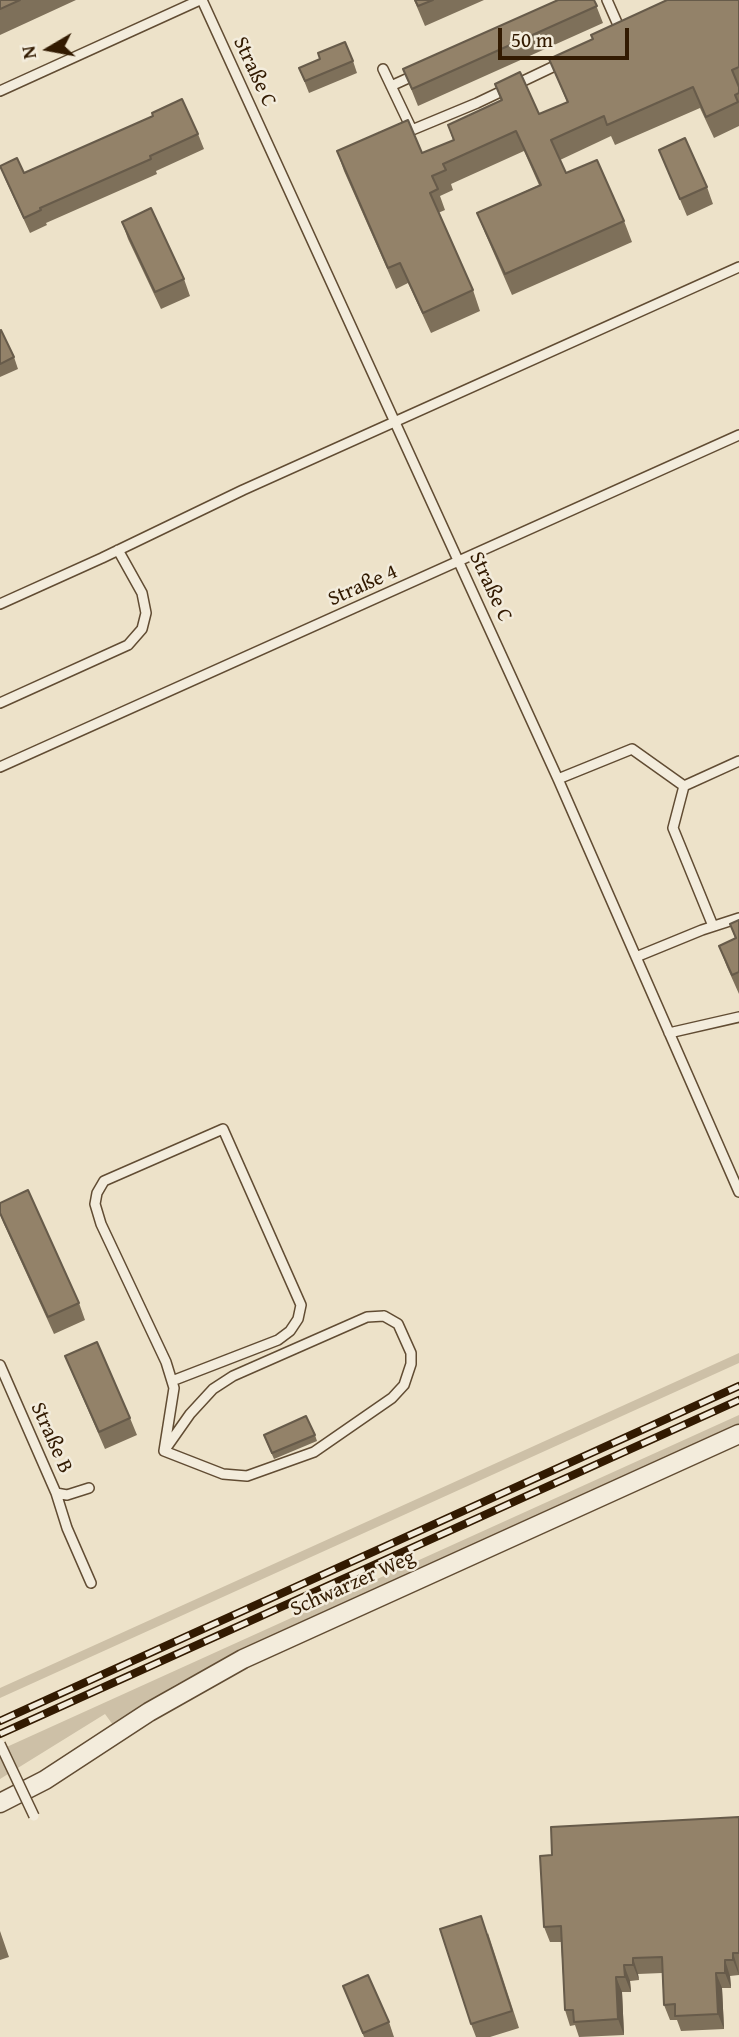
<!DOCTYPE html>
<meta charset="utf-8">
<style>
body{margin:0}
#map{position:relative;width:739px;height:2037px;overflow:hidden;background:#ede2c9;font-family:"Gentium Book Plus",serif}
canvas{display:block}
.north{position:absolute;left:14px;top:14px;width:70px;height:70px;-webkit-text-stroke:5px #f3ecdc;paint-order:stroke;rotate:260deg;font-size:19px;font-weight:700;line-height:28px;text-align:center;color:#321a01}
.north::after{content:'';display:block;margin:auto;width:24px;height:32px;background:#321a01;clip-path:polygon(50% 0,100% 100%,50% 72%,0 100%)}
.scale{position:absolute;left:498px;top:28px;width:131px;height:32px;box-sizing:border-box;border:4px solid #321a01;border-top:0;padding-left:9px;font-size:21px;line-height:24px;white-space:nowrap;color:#321a01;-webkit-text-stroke:5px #f3ecdc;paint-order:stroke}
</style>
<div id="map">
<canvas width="739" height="2037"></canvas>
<div class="north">N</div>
<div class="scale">50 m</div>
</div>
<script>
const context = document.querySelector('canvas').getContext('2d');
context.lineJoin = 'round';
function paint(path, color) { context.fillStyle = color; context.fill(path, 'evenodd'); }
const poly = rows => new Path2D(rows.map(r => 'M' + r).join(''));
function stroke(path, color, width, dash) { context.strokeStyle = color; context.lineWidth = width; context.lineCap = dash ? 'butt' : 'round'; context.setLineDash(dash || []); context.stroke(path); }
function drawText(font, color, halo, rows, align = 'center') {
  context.font = font + ' "Gentium Book Plus",serif'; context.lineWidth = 5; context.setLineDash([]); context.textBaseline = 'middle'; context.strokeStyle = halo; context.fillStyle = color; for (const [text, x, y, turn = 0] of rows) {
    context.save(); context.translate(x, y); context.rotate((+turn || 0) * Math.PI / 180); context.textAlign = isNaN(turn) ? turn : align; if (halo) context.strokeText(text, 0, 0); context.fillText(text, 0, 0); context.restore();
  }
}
const green = poly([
 [739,1353,739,1363,0,1698,0,1688],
 [739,1415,739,1426,236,1653,175,1685,113,1725,105,1714,0,1779,0,1750]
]);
const service = poly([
 [202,0,558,779,739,1192],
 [607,0,622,34],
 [383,69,412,130,477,103,561,63],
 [391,86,415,75],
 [0,91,200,0],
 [0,604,102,558,243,490,739,267],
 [0,703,128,645,142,629,146,613,142,593,118,550],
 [0,767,739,435],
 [558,779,632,749,684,786,739,761],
 [684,786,673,828,713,926],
 [636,957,702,930,739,918],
 [669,1033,739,1017],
 [384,1316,398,1324,411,1353,411,1364,404,1385,392,1398,314,1452,247,1476,223,1474,164,1451,190,1414,213,1389,233,1376,367,1317,384,1316],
 [0,1365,56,1493,67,1495,89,1488],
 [164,1451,174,1388,166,1362,101,1224,95,1204,97,1193,104,1181,223,1129,301,1305,298,1319,290,1331,278,1340,172,1381],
 [56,1493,67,1528,91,1583]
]);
const minor = poly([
 [0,1803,45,1780,149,1712,243,1659,739,1434]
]);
const rail = poly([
 [0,1721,739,1386],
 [0,1734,739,1400]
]);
const serviceBridge = poly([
 [0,1744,34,1816]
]);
const wall = poly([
 [0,0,76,0,0,35],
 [414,0,484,0,425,26],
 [594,0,603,23,418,106,403,69],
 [739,0,739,126,714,138,700,108,615,145,611,136,560,160,566,173,624,221,632,242,512,295,485,233,477,213,539,185,524,151,451,184,453,190,440,196,445,210,438,213,473,290,480,311,431,333,408,283,396,289,344,171,337,151,422,153,453,140,448,125,501,101,495,84,539,114,567,102,549,59],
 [353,61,357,73,309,93,299,68],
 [198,134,204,149,156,171,157,174,46,223,47,225,30,233,6,181,0,166,24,173],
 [659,150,707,187,713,204,687,216],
 [122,222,184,279,190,296,161,309,128,239],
 [0,331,14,357,18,369,0,377],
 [739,920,739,994,727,967,719,946,735,938,730,924],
 [0,1203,79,1303,85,1320,54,1334,3,1222,0,1214],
 [65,1356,130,1418,137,1435,105,1449,72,1373],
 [315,1435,317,1441,274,1459,266,1441],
 [739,1817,739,1975,730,1976,731,1988,722,1988,724,2029,681,2031,677,2020,670,2020,664,2005,662,1973,638,1974,639,1980,630,1981,631,1992,622,1992,624,2035,579,2037,575,2025,570,2026,565,2010,561,1942,550,1942,544,1927,552,1855],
 [0,1931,9,1957,0,1960],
 [488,1933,519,2028,490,2037,476,2037,471,2024],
 [343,1986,389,2022,394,2037,364,2037]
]);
const shadedWall = poly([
 [733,1953,738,1969,739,1975,733,1960],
 [633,1958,638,1974,639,1980,633,1965],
 [725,1960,730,1976,731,1988,725,1973],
 [624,1965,630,1981,631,1992,625,1977],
 [716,1973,722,1988,724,2029,718,2014],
 [616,1977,622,1992,624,2035,618,2019]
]);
const building = poly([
 [0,0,20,0,0,9,0,0],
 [415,0,433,0,418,6,415,0],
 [558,0,594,0,597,6,412,89,403,69,558,0],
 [667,0,739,0,739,67,732,70,739,87,739,93,735,95,738,102,706,117,693,87,607,125,604,116,551,140,566,173,597,160,624,221,505,274,477,213,541,185,516,131,443,164,446,170,432,176,438,189,430,193,473,290,423,313,400,263,388,268,337,151,408,120,422,153,454,140,448,125,502,100,495,84,520,72,539,114,568,102,549,59,593,39,591,35,667,0],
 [345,42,353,61,305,81,299,68,320,59,318,53,345,42],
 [182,99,198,134,150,156,151,159,40,208,41,210,24,218,0,166,17,158,24,173,153,116,152,113,182,99],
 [685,138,707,187,680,199,659,150,685,138],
 [151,208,184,279,155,292,122,222,151,208],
 [1,330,14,357,0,364,0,331,1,330],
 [739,920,739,972,732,975,719,946,736,938,730,924,739,920],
 [28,1190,79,1303,48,1317,0,1213,0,1203,28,1190],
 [97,1342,130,1418,99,1432,65,1356,97,1342],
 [306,1416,315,1435,272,1453,264,1435,306,1416],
 [739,1817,739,1953,733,1953,733,1960,725,1960,725,1973,716,1973,718,2014,675,2016,675,2004,664,2005,662,1957,633,1958,633,1965,624,1965,625,1977,616,1977,618,2019,574,2022,573,2010,565,2010,561,1926,544,1927,540,1856,552,1855,551,1827,739,1817],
 [481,1916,512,2011,471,2024,440,1929,481,1916],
 [368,1975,389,2022,363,2033,343,1986,368,1975]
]);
const streetNames = [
 ["Straße C",254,72,65],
 ["Straße 4",363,586,-24],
 ["Straße C",490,587,65],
 ["Straße B",51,1438,66],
 ["Schwarzer Weg",353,1584,-24]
];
paint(green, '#cdc0a7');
stroke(service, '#614c33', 12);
stroke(minor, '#614c33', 21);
stroke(service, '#f3ecdc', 9);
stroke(minor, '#f3ecdc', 18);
stroke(rail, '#321a01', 8);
stroke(rail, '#f3ecdc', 5, [16]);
stroke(serviceBridge, '#614c33', 12, []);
stroke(serviceBridge, '#f3ecdc', 9);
paint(wall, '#7e705a');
paint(shadedWall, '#675b4a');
paint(building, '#938269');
stroke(building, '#675b4a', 2);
drawText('21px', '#321a01', '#f3ecdc', streetNames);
</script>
